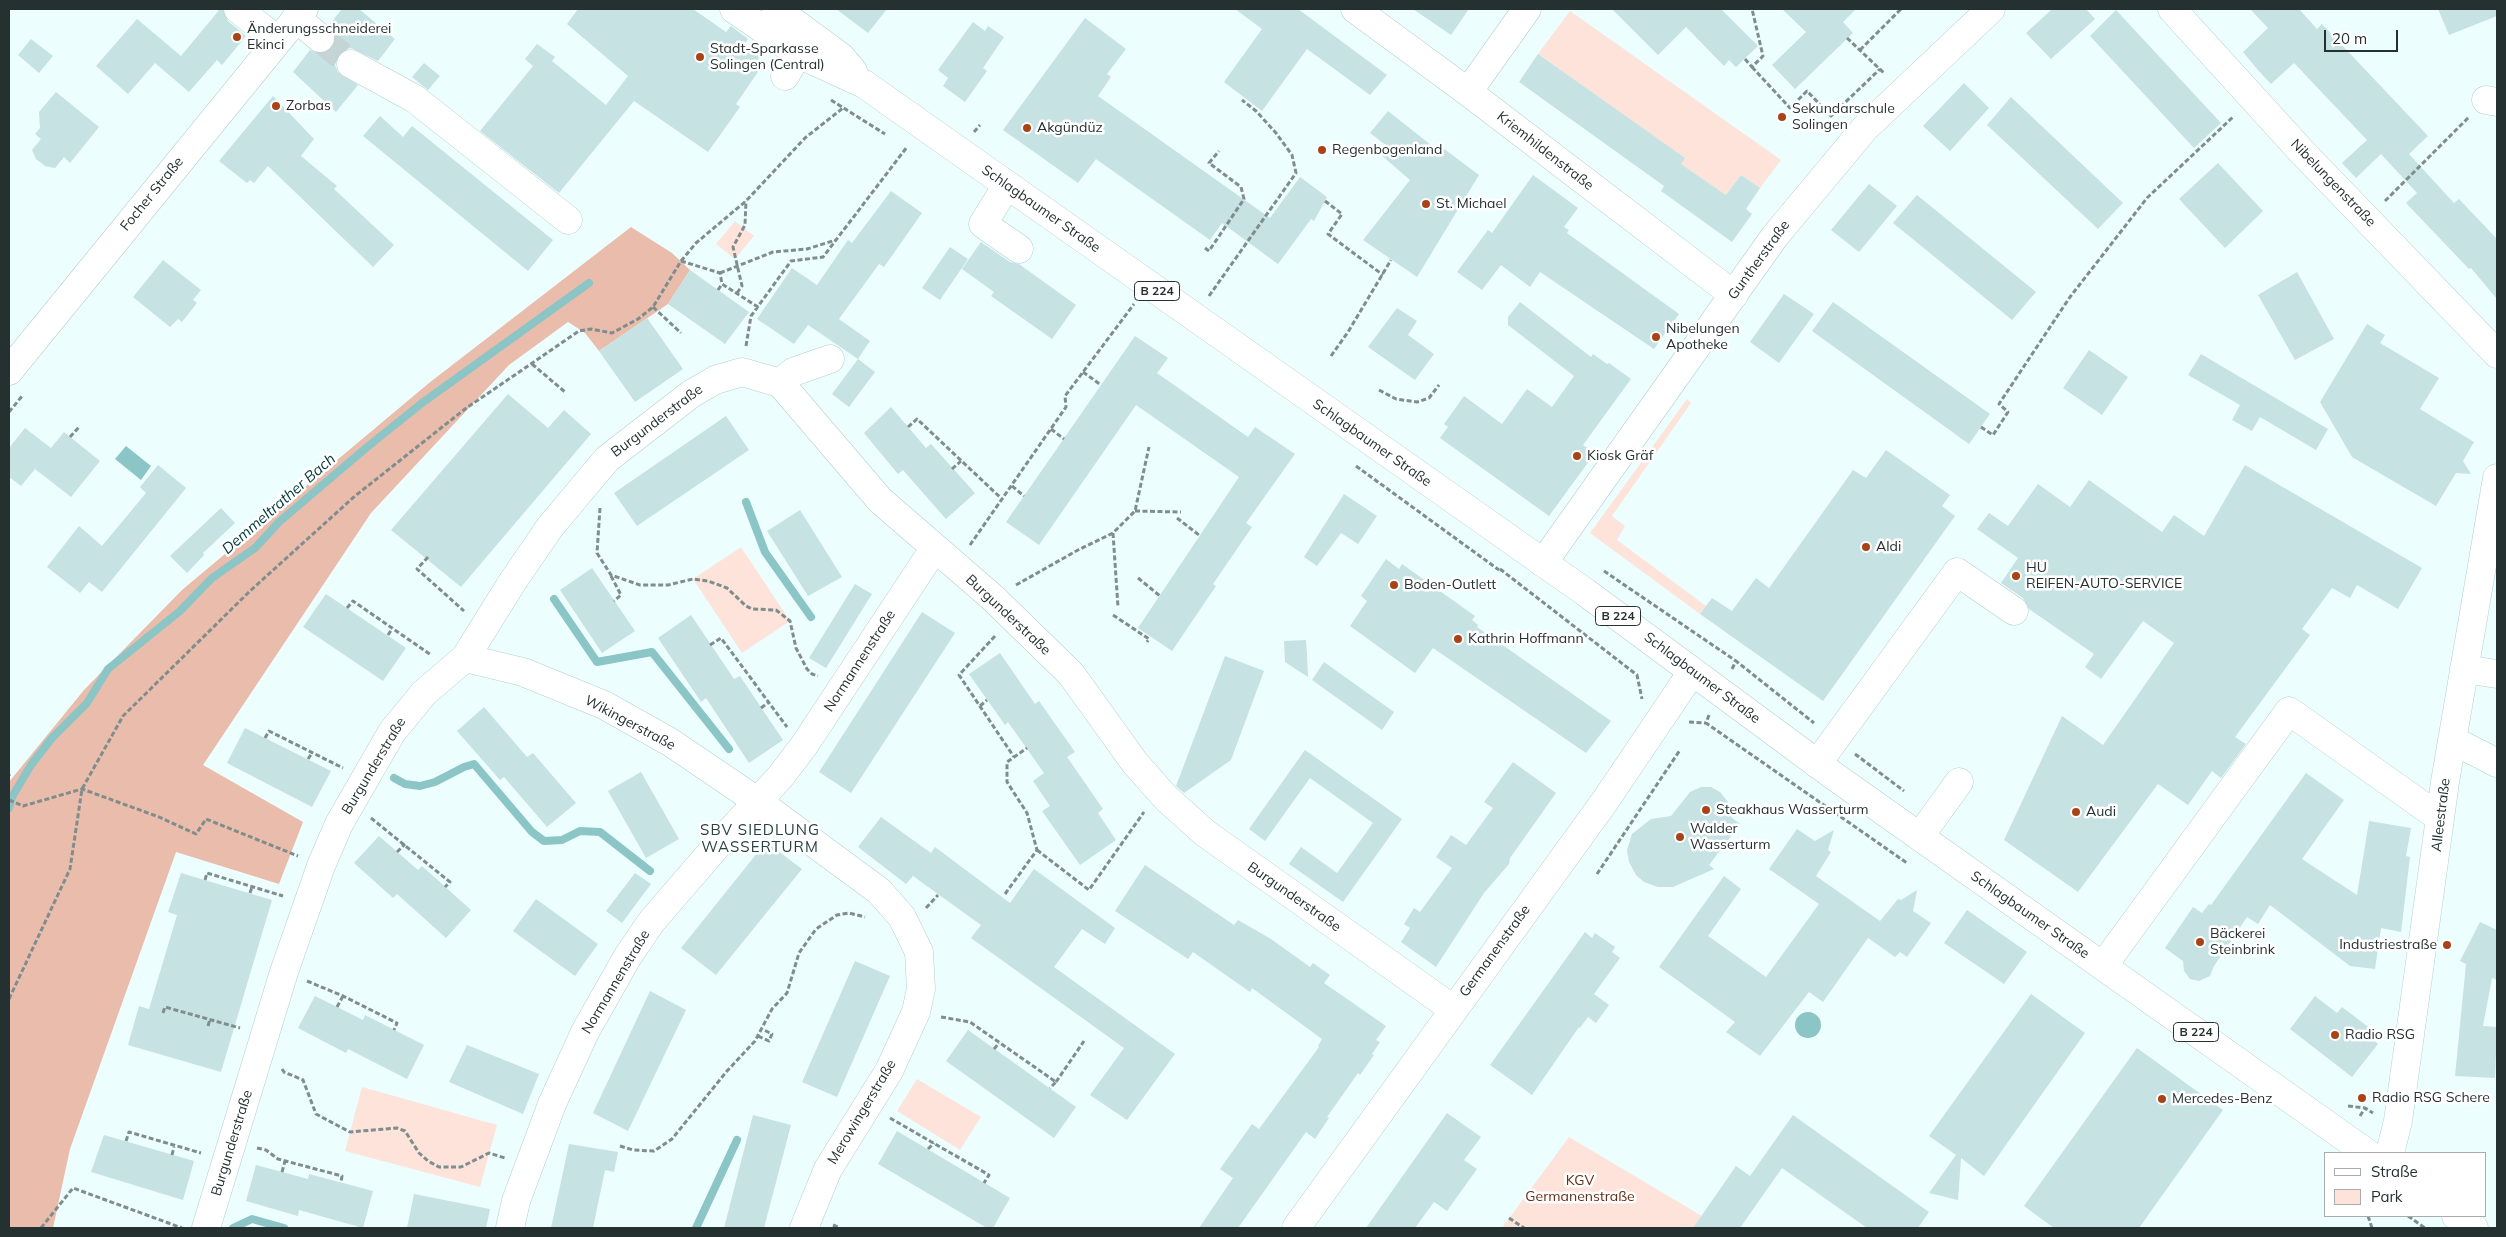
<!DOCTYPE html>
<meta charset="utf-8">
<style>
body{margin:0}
#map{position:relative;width:2506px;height:1237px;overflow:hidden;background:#edfefe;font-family:Mulish,sans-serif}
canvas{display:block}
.frame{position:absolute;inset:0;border:10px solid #253030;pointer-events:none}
.legend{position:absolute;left:2324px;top:1152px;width:162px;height:65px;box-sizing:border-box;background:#fff;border:1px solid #a8acac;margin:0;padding:6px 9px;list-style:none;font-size:15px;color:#253030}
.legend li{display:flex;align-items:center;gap:10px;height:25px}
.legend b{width:25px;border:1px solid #a8acac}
.scale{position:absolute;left:2324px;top:30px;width:74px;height:22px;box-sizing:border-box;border:2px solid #253030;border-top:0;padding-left:6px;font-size:15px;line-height:18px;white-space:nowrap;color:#253030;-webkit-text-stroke:4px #fff;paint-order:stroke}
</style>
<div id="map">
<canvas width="2506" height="1237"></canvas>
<div class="frame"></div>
<ul class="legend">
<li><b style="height:6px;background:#fff"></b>Straße</li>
<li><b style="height:14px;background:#fde3da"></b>Park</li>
</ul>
<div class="scale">20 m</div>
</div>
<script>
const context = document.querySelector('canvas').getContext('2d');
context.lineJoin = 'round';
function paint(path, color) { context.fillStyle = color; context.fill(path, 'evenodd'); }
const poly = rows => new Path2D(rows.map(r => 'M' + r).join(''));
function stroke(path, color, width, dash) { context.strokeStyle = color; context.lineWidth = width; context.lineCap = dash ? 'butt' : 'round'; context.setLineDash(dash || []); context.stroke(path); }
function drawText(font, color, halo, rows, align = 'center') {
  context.font = font + ' Mulish,sans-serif'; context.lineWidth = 5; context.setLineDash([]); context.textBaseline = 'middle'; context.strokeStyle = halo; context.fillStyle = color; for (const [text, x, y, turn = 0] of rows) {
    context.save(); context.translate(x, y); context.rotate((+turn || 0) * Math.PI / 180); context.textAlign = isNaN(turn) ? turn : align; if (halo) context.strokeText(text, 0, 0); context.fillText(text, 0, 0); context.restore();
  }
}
const green = poly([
 [1570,11,1781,160,1760,188,1741,175,1726,195,1681,164,1684,158,1538,54],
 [735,221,754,236,735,259,716,244],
 [1687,399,1691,403,1612,516,1625,526,1617,540,1706,606,1700,614,1590,533],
 [741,547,790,621,742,653,693,579],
 [917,1079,981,1117,960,1150,897,1111],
 [362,1087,497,1125,480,1187,345,1151],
 [1569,1137,1722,1228,1502,1228]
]);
const forest = poly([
 [631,227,672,253,690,270,668,304,599,351,585,333,568,322,509,365,371,513,203,765,303,822,279,884,176,852,70,1149,53,1228,9,1228,9,782,84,690,182,590,429,383]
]);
const water = poly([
 [126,446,151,466,141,480,115,459],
 '1795 1025a13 13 0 1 1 26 0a13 13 0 1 1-26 0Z'
]);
const stream = poly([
 [746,502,765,552,811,617],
 [554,599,597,662,652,652,729,749],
 [394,778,405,784,420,786,435,782,464,767,474,764,532,832,544,841,562,840,580,831,600,832,650,871],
 [9,808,12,797,31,765,52,738,87,703,108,669,180,611,212,578,255,548,279,522,366,448,422,403,589,283],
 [233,1228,252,1219,284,1228],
 [696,1228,737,1140]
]);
const building = poly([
 [220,9,223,9,228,21,246,36,222,65,217,60,189,92,155,63,128,94,96,66,137,19,181,56],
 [342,9,359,9,395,39,378,61,351,48,343,50,338,56,335,65,338,72,358,85,336,112,293,72,310,50,317,53,325,53,332,48,335,41,335,33,329,25],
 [578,9,693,9,726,32,731,26,748,39,744,45,760,57,754,65,760,69,736,104,740,107,708,152,634,101,559,193,480,131,533,66,525,59,537,44,555,57,552,61,606,105,628,76,567,24],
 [836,9,887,9,868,33],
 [1235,9,1298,9,1387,75,1370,95,1307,49,1262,111,1224,82,1262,29],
 [1413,9,1469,9,1451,35],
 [1612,9,1721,9,1758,46,1736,67,1729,60,1724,66,1686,27,1658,55],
 [1782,9,1856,9,1843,22,1853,33,1795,89,1772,65,1806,32],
 [2052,9,2086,9,2095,19,2051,59,2026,33],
 [2250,9,2299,9,2317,29,2322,24,2428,136,2409,154,2454,203,2459,199,2497,239,2497,299,2471,268,2469,269,2406,203,2417,193,2381,154,2356,178,2342,163,2367,140,2294,63,2271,84,2257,69,2243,52,2268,28],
 [2438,9,2497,9,2497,16,2449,35],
 [2116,10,2221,123,2194,148,2090,36],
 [1085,18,1126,49,1107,74,1111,77,1098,96,1270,218,1300,177,1327,197,1314,221,1311,219,1278,264,1222,223,1210,240,1096,159,1078,183,1003,130],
 [973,22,985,31,988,26,1004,37,983,68,987,71,965,102,943,86,948,78,938,70],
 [31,39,53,56,39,73,18,55],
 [1538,54,1685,158,1681,164,1726,195,1741,175,1760,188,1746,209,1752,214,1732,242,1661,191,1664,186,1519,82],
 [424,63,440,76,428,90,412,77],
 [1964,83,1989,108,1950,151,1923,126],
 [56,92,99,127,70,163,64,157,55,168,45,166,36,159,32,150,41,139,35,134,40,128,39,112],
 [273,96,314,139,301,156,337,186,334,189,394,245,373,267,268,166,254,183,250,180,247,183,219,161],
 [2011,97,2123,203,2098,229,1987,125],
 [1388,111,1436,149,1439,145,1479,175,1417,277,1363,240,1410,180,1380,154,1387,146,1370,133],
 [380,116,403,137,412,126,553,240,528,271,363,136],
 [2218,163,2263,211,2225,248,2179,199],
 [1533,175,1578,208,1564,227,1569,230,1567,233,1679,314,1654,349,1540,272,1530,287,1501,265,1482,290,1457,272,1488,230,1492,233],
 [1869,184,1897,206,1859,252,1831,230],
 [891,191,922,213,884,267,879,264,839,319,870,341,858,359,808,325,794,344,757,319,792,268,817,285,848,240,852,243],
 [1917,195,2036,292,2012,320,1893,223],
 [981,242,1010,262,1019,264,1076,305,1052,339,991,296,994,292,962,269],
 [950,247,968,259,940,300,922,288],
 [163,260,201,290,193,300,197,303,182,322,178,319,170,327,133,297],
 [690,270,749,312,725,344,668,304],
 [2297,272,2334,339,2295,360,2258,295],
 [1784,294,1814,314,1779,363,1750,342],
 [1520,302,1591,357,1593,354,1607,364,1609,363,1631,379,1583,445,1595,453,1549,516,1440,438,1448,427,1444,424,1464,396,1502,424,1527,389,1552,407,1574,376,1508,325,1508,317],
 [1833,302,1990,414,1969,444,1812,331],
 [1397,308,1417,321,1408,335,1434,354,1415,380,1368,347],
 [647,318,683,369,635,402,599,351],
 [2367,324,2385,335,2380,343,2439,378,2420,409,2474,442,2463,461,2471,474,2456,473,2436,506,2352,457,2320,402],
 [1135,336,1168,358,1157,373,1248,437,1255,427,1295,454,1246,523,1252,527,1213,584,1216,586,1172,651,1138,628,1239,477,1136,405,1039,545,1006,522],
 [2089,350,2128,377,2102,415,2063,388],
 [2201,354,2328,429,2316,450,2260,417,2252,431,2232,420,2240,405,2188,375],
 [858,359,875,372,849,407,832,394],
 [508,394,548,428,564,410,591,434,461,587,391,530],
 [891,407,926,448,931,444,975,493,946,519,903,470,898,474,864,433],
 [726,416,749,450,637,526,614,493],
 [25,428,51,448,64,432,100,461,71,497,35,469,21,486,9,477,9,448],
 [1886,450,1950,495,1942,506,1955,516,1823,701,1700,614,1712,598,1732,611,1756,578,1769,588,1853,470,1866,478],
 [158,465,186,488,102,592,89,582,80,593,47,567,79,526,102,546,146,493,140,487],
 [2245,465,2422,568,2398,609,2357,585,2350,598,2332,588,2302,629,2310,635,2235,737,2246,744,2221,778,2212,771,2188,805,2158,784,2078,892,2004,840,2062,716,2103,745,2174,643,2143,621,2101,679,2085,667,2094,654,2029,609,2023,598,2001,583,2018,558,1977,529,1989,513,2008,526,2038,484,2070,507,2089,480,2162,532,2174,515,2204,536],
 [1344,494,1377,516,1358,544,1341,533,1317,566,1304,557],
 [221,508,235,523,203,553,204,555,187,573,170,556],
 [800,510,842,577,808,596,767,531],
 [1386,559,1399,569,1402,564,1475,616,1472,620,1478,625,1477,627,1611,721,1586,753,1433,648,1415,673,1350,626,1367,601,1361,596],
 [592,568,635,631,602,653,560,590],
 [855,584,872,594,826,668,809,658],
 [326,594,406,648,383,681,303,627],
 [922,612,955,633,851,793,819,772],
 [691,615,734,679,740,676,783,740,749,763,706,698,701,702,658,638],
 [1306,640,1307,655,1308,677,1285,662,1284,641],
 [1000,653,1035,704,1039,701,1075,752,1067,757,1103,809,1098,813,1116,840,1080,865,1042,811,1050,806,1033,781,1044,773,1008,722,1005,725,969,674],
 [1225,656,1264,671,1231,760,1184,793,1176,786],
 [1324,662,1394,712,1382,730,1312,680],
 [484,707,527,757,533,753,576,803,547,827,504,777,500,780,457,731],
 [245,728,331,771,312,807,227,763],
 [1305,750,1402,819,1343,902,1289,864,1301,847,1337,873,1373,823,1310,778,1265,841,1249,829],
 [1513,762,1556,793,1510,858,1509,864,1484,893,1436,967,1401,942,1410,928,1404,924,1414,908,1420,912,1452,868,1436,857,1451,835,1466,845,1493,808,1484,802],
 [641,772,679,839,646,858,608,791],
 [2306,773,2344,800,2302,859,2357,895,2369,821,2411,828,2406,856,2410,857,2401,932,2381,928,2375,969,2350,966,2270,905,2258,924,2247,917,2214,966,2210,976,2199,981,2190,979,2184,971,2183,961,2165,948,2193,907,2202,913,2209,904,2211,905],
 [1701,787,1711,787,1720,792,1728,802,1731,817,1740,824,1709,865,1714,869,1673,887,1658,887,1644,882,1636,875,1629,862,1627,850,1632,834,1651,819,1671,816,1690,792],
 [881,817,931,853,935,847,1010,903,1034,869,1115,928,1105,944,1082,929,1054,967,1175,1054,1127,1120,1090,1095,1124,1048,971,938,981,925,913,876,906,884,858,847],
 [1797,829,1815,841,1834,830,1828,850,1831,852,1816,876,1880,921,1898,899,1901,900,1917,890,1913,911,1931,923,1907,957,1900,952,1895,957,1868,938,1823,1002,1809,992,1760,1056,1726,1032,1735,1022,1659,967,1724,876,1741,889,1708,936,1766,977,1819,904,1769,869],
 [379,836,418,870,422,866,471,910,446,938,397,894,393,898,354,863],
 [766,842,802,869,716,975,681,948],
 [1145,865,1234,925,1238,920,1271,939,1310,967,1313,963,1330,975,1324,983,1386,1026,1376,1040,1380,1042,1372,1054,1374,1055,1360,1075,1358,1073,1327,1117,1329,1118,1315,1139,1306,1132,1238,1228,1199,1228,1233,1178,1220,1169,1252,1124,1259,1129,1319,1047,1318,1046,1322,1039,1252,988,1250,992,1193,952,1188,959,1115,911],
 [181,873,272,900,221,1072,128,1045,139,1006,149,1009,177,915,168,912],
 [635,873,651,884,622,923,606,911],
 [536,899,598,944,575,976,513,931],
 [1967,910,2027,952,2004,984,1944,943],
 [2480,922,2497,930,2497,980,2492,978,2483,1026,2497,1027,2495,1078,2455,1076,2466,964,2460,961],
 [1585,932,1592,938,1595,933,1615,947,1612,952,1620,958,1594,994,1609,1005,1596,1023,1588,1017,1580,1028,1579,1027,1532,1095,1490,1065],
 [855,961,890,976,837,1097,802,1082],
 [650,991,686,1010,628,1131,593,1113],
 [2031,994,2085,1033,1984,1176,1961,1158,1958,1200,1929,1193,1956,1155,1929,1136],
 [315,996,363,1020,365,1015,424,1045,407,1079,348,1049,346,1053,298,1028],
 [2315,996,2337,1013,2342,1007,2375,1032,2371,1038,2378,1044,2352,1077,2290,1029],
 [968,1030,1076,1107,1054,1138,946,1061],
 [467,1045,539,1074,523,1114,449,1082],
 [2137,1048,2223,1110,2139,1228,2054,1228,2024,1206],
 [1447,1113,1481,1137,1464,1160,1477,1169,1447,1211,1434,1202,1415,1228,1366,1228],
 [753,1115,791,1125,764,1228,724,1228],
 [1793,1115,1929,1212,1918,1228,1867,1228,1782,1168,1740,1228,1693,1228,1736,1166,1750,1176],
 [897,1131,1010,1198,993,1228,987,1228,878,1164],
 [104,1135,194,1161,183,1200,91,1172],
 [569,1144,618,1152,614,1172,605,1170,593,1228,551,1228],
 [256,1165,308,1179,309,1174,373,1191,363,1228,299,1210,298,1216,246,1201],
 [414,1194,490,1209,486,1228,407,1228]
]);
const minorTunnel = poly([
 [320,38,351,64]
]);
const path = poly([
 [1847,38,1885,74],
 [1860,50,1901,9],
 [1745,59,1752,67,1763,56,1752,9],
 [1752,67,1790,108,1807,91,1831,116,1880,69],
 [831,100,885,134],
 [974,132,980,125],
 [1325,201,1342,214,1328,234,1383,275],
 [2385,201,2469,117],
 [1205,248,1209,251,1244,199,1241,187,1209,163,1219,151],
 [681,261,720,273,722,284,758,307],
 [720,273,773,252,807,249,836,240],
 [718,290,722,284],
 [737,293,742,286,733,247,745,225,746,201],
 [1209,296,1296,173,1292,155,1276,133,1256,111,1242,100],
 [653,307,681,333],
 [746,346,751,316,791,261,823,257,907,147],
 [1331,356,1348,332,1391,260],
 [532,364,565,392],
 [1083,372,1101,385],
 [1379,390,1396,399,1417,402,1429,398,1439,385],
 [9,412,23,395],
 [908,427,917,419,1003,500],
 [1981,427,1993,435,2008,412,1999,404,2070,297,2147,198,2234,116],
 [1051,429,1064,439],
 [70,437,79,427],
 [1356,466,1499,570],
 [952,469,961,461],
 [1012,486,1024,496],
 [600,508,597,553,611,575,640,585,668,585,693,579,708,581,727,588,746,606,752,609,776,610,790,621,796,648,807,669,812,674,818,676],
 [1135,511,1181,512],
 [1177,518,1199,535],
 [1113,533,1118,607],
 [970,545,1066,407,1065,396,1134,304],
 [428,557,417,569,464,611],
 [1500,569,1637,675,1642,699],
 [1604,571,1736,661],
 [611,576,621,595,614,601],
 [1138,578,1160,596],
 [1016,585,1078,550,1113,533,1135,511,1149,447],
 [347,608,353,601,431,655],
 [1113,615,1149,639,1147,642],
 [388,635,392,629],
 [995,636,959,675,1014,757],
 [710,645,721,638,787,727],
 [1732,669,1736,661,1814,723],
 [980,706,987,700],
 [761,708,769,702],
 [1709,715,1706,723,1907,863],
 [1689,722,1706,723],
 [265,738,269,731,343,768],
 [1855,754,1904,791],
 [308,759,312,753],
 [9,774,9,776],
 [9,800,23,806,82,789,159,817,196,834,206,819,298,856],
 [371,818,450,882,445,887],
 [1037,850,1089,890,1144,812],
 [397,852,405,844],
 [1597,874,1680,750],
 [205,880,207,873,283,896],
 [250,893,252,887],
 [1005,894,1037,850,1027,813,1007,782,1007,762,1027,748],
 [926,908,938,895],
 [307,981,343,996,397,1023,394,1030],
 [9,999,70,869,82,789,123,716,250,591,355,496,465,409,579,331,591,329,612,333,638,319,653,307,681,261,696,243,746,201,805,138,843,108],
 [337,1007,343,996],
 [163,1013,165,1007,240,1028],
 [941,1017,970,1022,1056,1082,1050,1088],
 [208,1026,210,1019],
 [758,1036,769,1041,772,1034,762,1029],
 [994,1049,999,1043],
 [282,1069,284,1072,303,1080,316,1114,350,1132,397,1128,405,1131,419,1153,428,1161,439,1167,461,1167,489,1153,505,1158],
 [1056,1082,1084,1041],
 [2348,1106,2365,1108],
 [2360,1116,2365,1108,2373,1113],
 [890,1118,989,1175,984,1183],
 [126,1141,129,1132,201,1153],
 [620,1146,633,1150,654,1151,672,1139,727,1071,755,1041,772,1009,787,993,799,953,816,929,837,915,849,913,865,917],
 [257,1148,266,1150,278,1159,342,1176,341,1182],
 [928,1149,934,1143],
 [172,1155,174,1147],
 [282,1172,285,1161],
 [2368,1216,2372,1228],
 [2408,1216,2425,1228],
 [1509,1218,1524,1228],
 [833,1225,840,1228],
 [41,1228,73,1188,182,1228]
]);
const minor = poly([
 [238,9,277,40],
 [1355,9,1468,92,1734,295],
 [2172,9,2303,153,2497,354],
 [296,18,320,38],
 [351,64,415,99,568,220],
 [785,76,804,43,814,48],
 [1468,92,1527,9],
 [2486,100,2497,102],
 [1007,185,983,224,1019,249],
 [780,383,793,372,830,359],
 [1543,563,1775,236,1865,128,1991,9],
 [465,658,523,672,604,705,670,742,757,801,879,891,902,917,919,952,921,989,916,1012,889,1071,828,1169,804,1228],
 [2464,669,2497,674],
 [2452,740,2497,763],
 [1817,764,1957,572,2014,611],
 [1920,836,1959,782],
 [2103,966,2289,711,2440,818],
 [2390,1153,2398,1121,2445,782,2497,478],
 [206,1228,284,972,321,866,339,824,392,732,424,693,465,658,513,581,550,527,607,459,691,394,715,380,742,372,780,383,880,500,993,598,1071,674,1135,763,1166,798,1205,833,1453,1009],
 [510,1228,516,1201,552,1104,585,1032,628,956,652,921,715,848,780,777,803,747,934,549],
 [1296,1228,1605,801,1692,672]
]);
const major = poly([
 [734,9,799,54,864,84,1585,592,1834,776,2367,1153],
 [776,9,841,57,853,71],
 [9,371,304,9],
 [2456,1216,2474,1228]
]);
const markers = [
 [237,37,5,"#a94317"],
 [700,57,5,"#a94317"],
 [276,106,5,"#a94317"],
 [1782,117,5,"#a94317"],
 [1027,128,5,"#a94317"],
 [1322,150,5,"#a94317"],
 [1426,204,5,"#a94317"],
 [1656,337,5,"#a94317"],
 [1577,456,5,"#a94317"],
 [1866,547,5,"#a94317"],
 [2016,576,5,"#a94317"],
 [1394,585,5,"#a94317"],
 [1458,639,5,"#a94317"],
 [1706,810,5,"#a94317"],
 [2076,812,5,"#a94317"],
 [1680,837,5,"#a94317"],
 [2200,942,5,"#a94317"],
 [2447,945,5,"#a94317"],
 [2335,1035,5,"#a94317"],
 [2362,1098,5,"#a94317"],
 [2162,1099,5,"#a94317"]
];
const shields = [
 [1157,291,45],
 [1618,616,45],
 [2196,1032,45]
];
const shieldNames = [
 ["B 224",1157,291],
 ["B 224",1618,616],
 ["B 224",2196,1032]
];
const poiNames = [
 ["Änderungsschneiderei",247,29],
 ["Ekinci",247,45],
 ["Stadt-Sparkasse",710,49],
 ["Solingen (Central)",710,65],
 ["Zorbas",286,106],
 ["Sekundarschule",1792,109],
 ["Solingen",1792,125],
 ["Akgündüz",1037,128],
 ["Regenbogenland",1332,150],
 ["St. Michael",1436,204],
 ["Nibelungen",1666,329],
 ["Apotheke",1666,345],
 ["Kiosk Gräf",1587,456],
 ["Aldi",1876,547],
 ["HU",2026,568],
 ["REIFEN-AUTO-SERVICE",2026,584],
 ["Boden-Outlett",1404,585],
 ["Kathrin Hoffmann",1468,639],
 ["Steakhaus Wasserturm",1716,810],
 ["Audi",2086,812],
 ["Walder",1690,829],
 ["Wasserturm",1690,845],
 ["Bäckerei",2210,934],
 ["Steinbrink",2210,950],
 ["Industriestraße",2437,945,"right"],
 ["Radio RSG",2345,1035],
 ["Radio RSG Schere",2372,1098],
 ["Mercedes-Benz",2172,1099]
];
const streetNames = [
 ["Kriemhildenstraße",1545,151,38],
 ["Nibelungenstraße",2333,183,46],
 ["Focher Straße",152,194,-51],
 ["Schlagbaumer Straße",1041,209,35],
 ["Guntherstraße",1759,260,-54],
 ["Burgunderstraße",657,421,-37],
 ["Schlagbaumer Straße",1372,443,35],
 ["Burgunderstraße",1008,615,43],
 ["Normannenstraße",860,661,-57],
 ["Schlagbaumer Straße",1702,678,37],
 ["Wikingerstraße",630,723,28],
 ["Burgunderstraße",374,766,-59],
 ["Alleestraße",2441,815,-83],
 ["Burgunderstraße",1294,897,35],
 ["Schlagbaumer Straße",2030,915,35],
 ["Germanenstraße",1495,951,-54],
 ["Normannenstraße",616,982,-59],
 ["Merowingerstraße",862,1112,-59],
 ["Burgunderstraße",232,1143,-73]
];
const parkNames = [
 ["KGV",1580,1181],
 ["Germanenstraße",1580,1197]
];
const waterNames = [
 ["Demmeltrather Bach",279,504,-41]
];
const neighbourhoodNames = [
 ["SBV SIEDLUNG",760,830],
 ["WASSERTURM",760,847]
];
paint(green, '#fde3da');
paint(forest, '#eabcab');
paint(water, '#8cc5c6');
stroke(stream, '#8cc5c6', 8);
paint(building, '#c6e2e3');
stroke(minorTunnel, '#c5d5d5', 28, [28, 14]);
stroke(minor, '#b3cfcf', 29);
stroke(major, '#b3cfcf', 29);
stroke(path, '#808d8d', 3, [5, 2.5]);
stroke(minor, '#fff', 28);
stroke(major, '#fff', 28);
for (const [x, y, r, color] of markers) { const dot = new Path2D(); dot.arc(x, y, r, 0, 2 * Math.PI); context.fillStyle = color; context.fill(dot); stroke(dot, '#fff', 2); }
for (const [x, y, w] of shields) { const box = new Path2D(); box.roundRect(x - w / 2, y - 9.5, w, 19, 4); context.fillStyle = '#fff'; context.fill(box); stroke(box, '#253030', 1); }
drawText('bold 12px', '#253030', null, shieldNames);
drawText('14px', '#253030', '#fff', poiNames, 'left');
drawText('14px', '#253030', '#fff', streetNames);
drawText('14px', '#652c16', '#fff', parkNames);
drawText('italic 15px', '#00383a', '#fff', waterNames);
context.letterSpacing = '1px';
drawText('15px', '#2a4142', '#fff', neighbourhoodNames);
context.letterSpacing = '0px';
</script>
